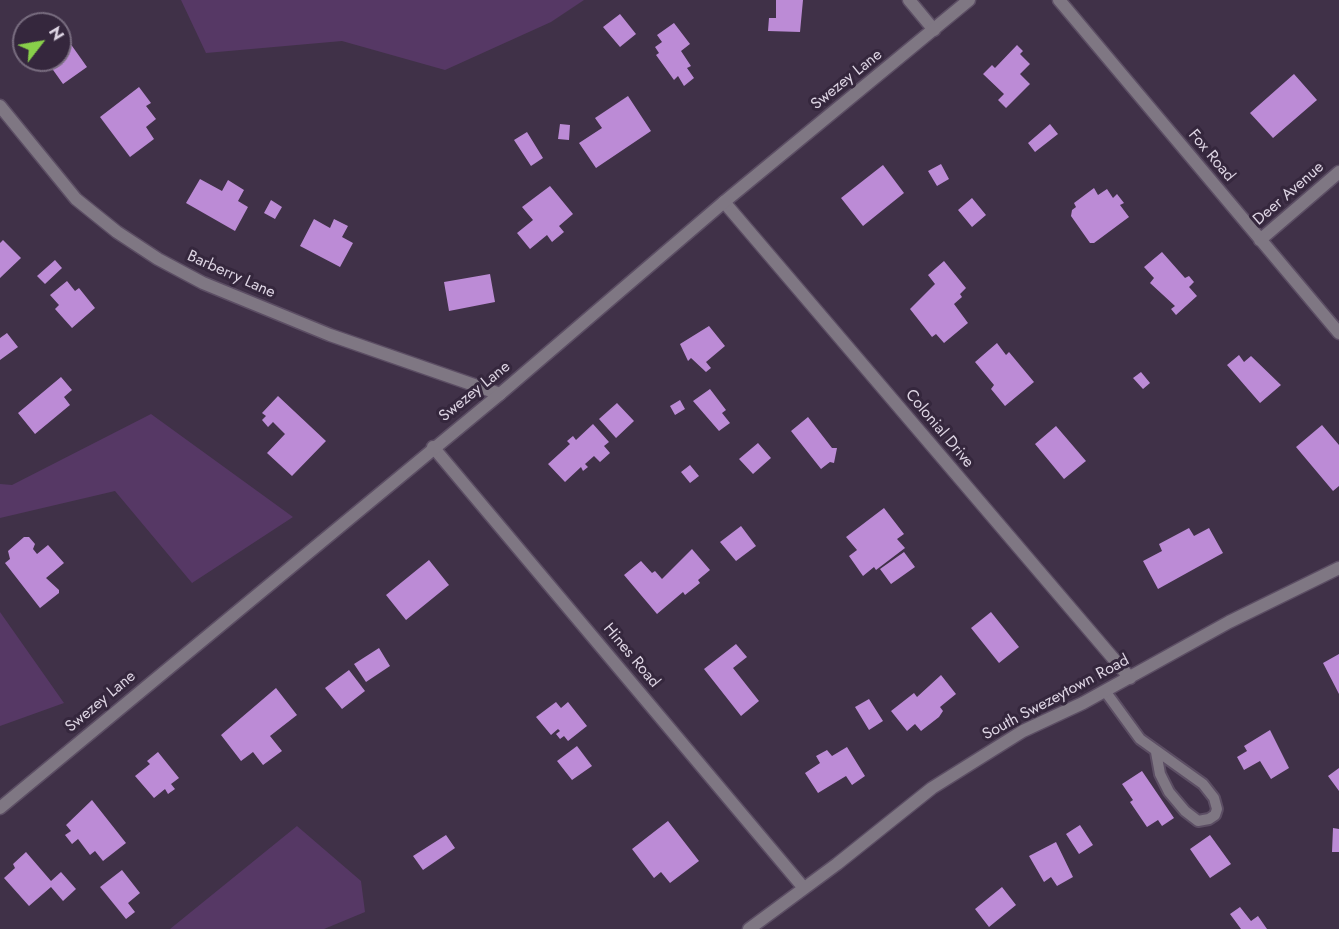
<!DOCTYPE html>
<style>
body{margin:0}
#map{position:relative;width:1339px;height:929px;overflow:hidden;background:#403148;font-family:Jost,sans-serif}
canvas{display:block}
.north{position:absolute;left:12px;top:12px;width:60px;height:60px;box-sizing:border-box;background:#35273d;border:2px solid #786c7f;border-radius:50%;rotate:59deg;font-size:16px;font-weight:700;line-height:24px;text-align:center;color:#ddd4e3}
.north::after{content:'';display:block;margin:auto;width:21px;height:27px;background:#88cf4a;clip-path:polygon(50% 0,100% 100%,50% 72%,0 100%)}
</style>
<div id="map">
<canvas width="1339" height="929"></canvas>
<div class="north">N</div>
</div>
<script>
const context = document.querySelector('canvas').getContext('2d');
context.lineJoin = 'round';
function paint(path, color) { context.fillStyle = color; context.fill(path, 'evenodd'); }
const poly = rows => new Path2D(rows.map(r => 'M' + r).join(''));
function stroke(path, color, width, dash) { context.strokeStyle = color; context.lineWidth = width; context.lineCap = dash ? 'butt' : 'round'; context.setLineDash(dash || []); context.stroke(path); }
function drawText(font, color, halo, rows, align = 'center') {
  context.font = font + ' Jost,sans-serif'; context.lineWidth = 6; context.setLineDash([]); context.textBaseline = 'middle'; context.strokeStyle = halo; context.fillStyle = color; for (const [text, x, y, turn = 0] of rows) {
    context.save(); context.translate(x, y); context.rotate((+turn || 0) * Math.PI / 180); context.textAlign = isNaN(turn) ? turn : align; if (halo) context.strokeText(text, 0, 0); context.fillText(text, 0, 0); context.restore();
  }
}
const green = poly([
 [181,0,584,0,551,22,445,70,342,41,206,53],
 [151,414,293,517,192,583,115,491,0,518,0,484,12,485],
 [0,612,64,703,0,726],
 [297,826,361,881,365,912,324,929,170,929]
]);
const building = poly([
 [776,0,803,0,800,32,768,31,769,18,776,18],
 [620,14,636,34,620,47,603,27],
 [674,23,690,44,681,51,691,66,687,68,694,78,684,86,678,76,674,80,656,55,659,53,655,47,662,42,657,35],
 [60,29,87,67,63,84,46,60,60,60],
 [1017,45,1023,51,1020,54,1030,64,1020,74,1030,84,1006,108,998,100,1004,94,983,74,992,65,995,68],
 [1294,74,1317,100,1273,138,1250,113],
 [139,87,151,103,146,106,156,119,146,127,154,139,130,157,100,117],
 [628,96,651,131,596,168,579,143,602,128,595,118],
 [560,124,570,125,569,140,558,139],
 [1050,124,1058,134,1035,152,1028,143],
 [527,132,543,158,531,166,514,140],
 [941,164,949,179,937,186,928,171],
 [883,165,904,193,863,226,841,198],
 [200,179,222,191,228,180,244,190,238,201,248,207,235,231,186,203],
 [550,186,573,214,559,226,564,232,552,242,547,235,530,249,517,233,533,220,522,207],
 [1094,188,1098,195,1107,189,1113,198,1117,194,1124,203,1120,205,1129,217,1094,243,1090,243,1071,216,1072,210,1076,207,1074,203],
 [972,198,986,215,972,227,958,210],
 [271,200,282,207,275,219,264,213],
 [314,219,330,228,334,219,348,226,342,237,353,243,340,267,300,246],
 [3,240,21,258,0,278,0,243],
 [1162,252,1185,278,1189,276,1194,282,1189,287,1197,296,1176,315,1171,309,1175,306,1150,283,1154,278,1144,267],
 [55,260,62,268,45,284,37,276],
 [944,261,966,288,960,294,962,297,954,304,968,323,944,343,936,334,932,337,910,309,935,284,928,275],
 [490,274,495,302,449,311,444,282],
 [67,281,75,291,79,288,95,308,72,328,55,309,59,305,50,295],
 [709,326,725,346,706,362,711,368,706,372,691,358,688,361,680,344],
 [7,333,18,347,0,360,0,338],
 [997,343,1006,355,1009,352,1034,382,1005,406,991,389,994,385,975,362],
 [1239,355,1244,362,1251,356,1281,385,1260,403,1227,365],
 [1141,372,1150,383,1143,389,1133,378],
 [61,377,72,390,64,397,70,405,35,434,18,413],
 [710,389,726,410,722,413,730,423,719,431,693,401],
 [278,396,326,441,292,476,267,453,285,434,273,422,268,427,262,420,266,416,262,413],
 [680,400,685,409,675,415,670,406],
 [617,403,634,421,616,438,599,419],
 [808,417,832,448,837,448,834,463,830,462,821,469,791,431],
 [593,424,609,442,604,446,610,453,600,462,594,456,585,464,588,467,583,471,581,467,565,482,548,464,570,444,567,441,573,436,576,440],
 [1322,425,1339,445,1339,486,1333,491,1296,447],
 [1056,426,1086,461,1064,479,1035,444],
 [758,443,771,458,753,474,739,459],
 [690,465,699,476,690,483,681,472],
 [884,508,904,534,897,539,905,548,876,570,874,567,863,576,849,556,857,550,846,537],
 [741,526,756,546,736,561,720,542],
 [1189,528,1194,536,1209,528,1223,553,1158,589,1143,561,1162,551,1159,544],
 [24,537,29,537,35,544,33,549,37,554,48,545,64,563,46,578,59,590,59,593,40,608,5,563,10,559,8,551],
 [692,549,710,570,698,580,700,583,685,595,683,592,657,614,624,575,641,561,652,573,655,571,662,579],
 [904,552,915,567,891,584,880,569],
 [429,560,449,585,406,620,386,595],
 [991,612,1019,647,999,663,971,628],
 [736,644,747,657,733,668,759,701,741,716,704,669],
 [379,648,390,666,366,682,354,664],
 [1339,654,1339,694,1323,663],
 [349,670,365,691,342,709,325,688],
 [941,675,956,694,940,707,943,711,939,717,921,731,915,724,907,731,891,711,914,693,917,697],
 [276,688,297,715,270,736,282,751,263,765,253,752,241,761,221,735],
 [869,699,883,721,869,730,855,707],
 [556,702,561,708,568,702,587,726,568,741,564,736,560,739,556,734,560,731,558,729,551,735,536,717],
 [1270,730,1289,768,1271,779,1260,761,1244,770,1237,757,1247,751,1244,746],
 [577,746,592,766,572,780,557,761],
 [847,747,865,776,852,785,846,776,818,793,805,773,820,763,816,756,827,750,832,756],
 [158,752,179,778,171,784,175,789,168,794,165,789,154,798,135,776,150,764,147,761],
 [1339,768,1339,791,1328,776],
 [1142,771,1174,818,1162,826,1158,820,1147,827,1130,802,1133,800,1122,784],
 [92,800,126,843,103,861,95,851,90,855,78,839,72,844,65,835,71,831,66,825],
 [668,821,699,861,670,883,661,872,654,878,632,849],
 [1080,825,1093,845,1079,854,1066,834],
 [1333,828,1339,829,1339,852,1332,852],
 [446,835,455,848,423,870,413,856],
 [1210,835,1231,864,1210,878,1190,849],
 [1056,842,1073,877,1057,886,1051,877,1044,882,1029,856],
 [26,852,51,881,61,872,76,889,63,901,51,887,29,906,4,878,15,868,13,864],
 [122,870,140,893,128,903,135,912,126,919,100,887],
 [1002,887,1016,905,989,927,975,909],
 [1240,907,1251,921,1258,916,1267,929,1241,929,1230,914]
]);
const service = poly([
 [1105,691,1140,739,1203,784,1214,798,1217,809,1215,815,1209,819,1198,821,1185,811,1169,792,1160,774,1156,752]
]);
const minor = poly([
 [909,0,934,30],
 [1059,0,1339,333],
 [0,106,76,199,117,232,158,259,203,283,330,335,500,394],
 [724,202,1130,678],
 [1260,240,1339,172],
 [433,447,803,887],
 [749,929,837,864,932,788,1023,731,1083,703,1229,622,1339,568]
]);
const tertiary = poly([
 [0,808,500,394,724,202,969,0]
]);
const streetNames = [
 ["Swezey Lane",847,80,-39],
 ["Fox Road",1211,156,50],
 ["Deer Avenue",1289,194,-41],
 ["Barberry Lane",231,275,24],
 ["Swezey Lane",475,392,-39],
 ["Colonial Drive",939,429,50],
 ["Hines Road",631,656,50],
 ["South Swezeytown Road",1056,698,-28],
 ["Swezey Lane",101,702,-40]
];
paint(green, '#563865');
paint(building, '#bc8bd6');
stroke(service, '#5c4e64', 14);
stroke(minor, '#5c4e64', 15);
stroke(tertiary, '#5c4e64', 15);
stroke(service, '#7f7783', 10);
stroke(minor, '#7f7783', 12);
stroke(tertiary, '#7f7783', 12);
drawText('16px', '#ddd4e3', '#35273d', streetNames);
</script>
